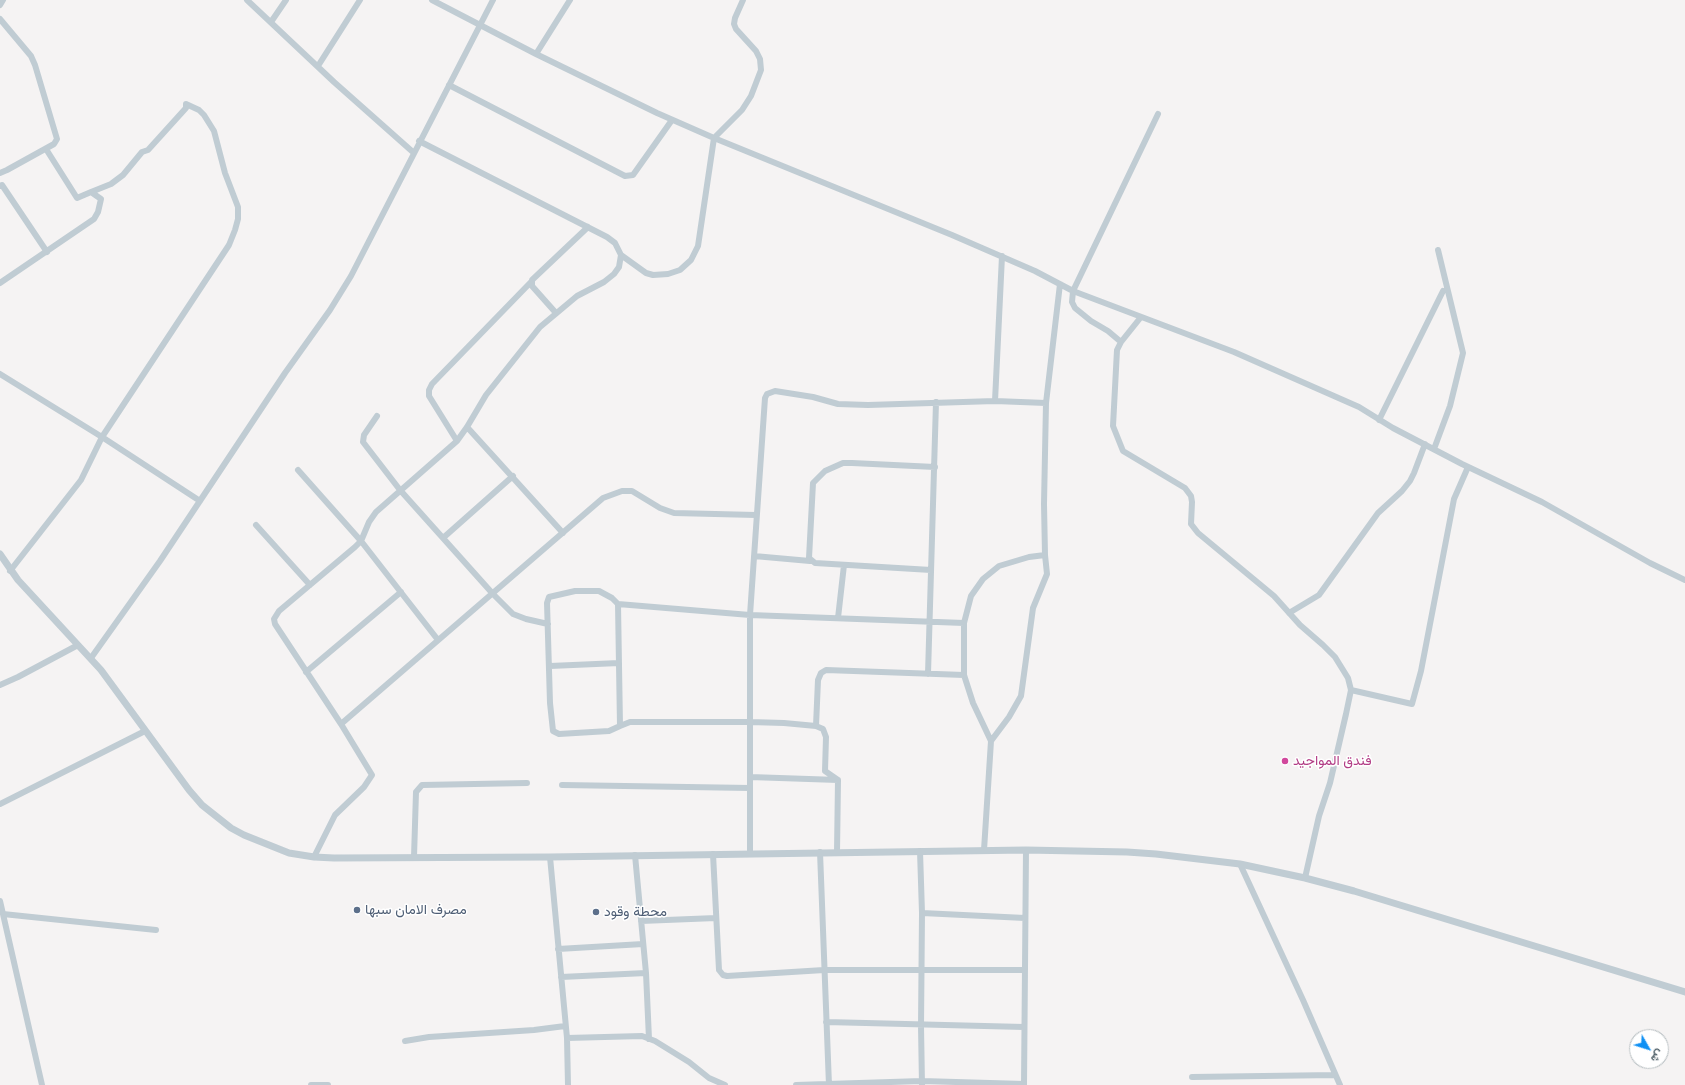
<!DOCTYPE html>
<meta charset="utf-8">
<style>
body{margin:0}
#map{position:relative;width:1685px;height:1085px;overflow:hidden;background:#f5f3f3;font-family:Mulish,Vazirmatn,sans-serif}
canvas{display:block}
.north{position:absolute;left:1629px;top:1029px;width:40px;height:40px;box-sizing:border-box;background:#fff;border:1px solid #b6bdc0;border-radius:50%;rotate:129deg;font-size:11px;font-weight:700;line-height:16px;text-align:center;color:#485962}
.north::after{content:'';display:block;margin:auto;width:14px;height:18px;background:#0e90f4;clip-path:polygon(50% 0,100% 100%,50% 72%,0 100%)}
</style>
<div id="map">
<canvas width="1685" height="1085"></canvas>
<div class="north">ش</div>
</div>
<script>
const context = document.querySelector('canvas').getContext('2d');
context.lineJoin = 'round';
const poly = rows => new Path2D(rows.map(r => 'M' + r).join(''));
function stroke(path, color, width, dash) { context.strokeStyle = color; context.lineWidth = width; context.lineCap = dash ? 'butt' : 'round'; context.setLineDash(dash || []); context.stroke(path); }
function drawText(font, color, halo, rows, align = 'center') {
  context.font = font + ' Mulish,Vazirmatn,sans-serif'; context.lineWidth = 3; context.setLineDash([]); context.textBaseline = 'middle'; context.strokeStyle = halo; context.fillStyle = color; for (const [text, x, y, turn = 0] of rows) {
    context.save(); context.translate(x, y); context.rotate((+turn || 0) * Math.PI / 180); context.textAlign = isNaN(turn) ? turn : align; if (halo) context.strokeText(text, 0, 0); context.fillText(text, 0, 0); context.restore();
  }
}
const minor = poly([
 [247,0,334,82,414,153],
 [432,0,536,54,657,113,714,138,952,235,1035,271,1073,291,1072,302,1075,308,1091,321,1108,331,1121,342,1117,350,1113,426,1123,451,1185,488,1191,496,1192,502,1191,524,1198,533,1274,596,1300,625,1323,645,1335,657,1348,678,1351,690,1346,714,1330,783,1319,816,1305,878],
 [0,5,3,0],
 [0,19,31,56,35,65,57,139,54,144,7,170,0,173],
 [271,22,286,0],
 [536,54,570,0],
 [318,66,360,0],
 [449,85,625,176,633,175,672,120],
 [1158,114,1073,291,1234,352,1359,407,1393,428,1462,464,1542,502,1650,563,1685,580],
 [46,149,77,198,91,192],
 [0,186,2,185,47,252],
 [621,255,646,273,653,275,668,274,680,270,691,260,698,246,714,138,742,110,751,96,761,70,760,59,756,51,736,29,734,24,735,18,743,0],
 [0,283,94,219,98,212,101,199,91,192,111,184,123,175,142,152,148,150,186,108,186,104,199,110,204,115,214,131,225,173,238,207,238,219,235,230,229,245,102,437,81,480,10,571],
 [556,313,532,286,532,280,588,227],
 [1121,342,1141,317],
 [0,374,102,437,200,501],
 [995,401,1002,256],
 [377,416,364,435,363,442,400,490,493,594,513,614,526,619,548,624],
 [1379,420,1443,291],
 [467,427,563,533],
 [457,441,429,396,429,390,432,384,531,282],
 [1434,449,1450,406,1463,353,1438,250],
 [298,470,361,541,438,640],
 [256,525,310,585],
 [443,538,513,476],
 [754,556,810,561],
 [931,570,815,563,809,558,813,483,825,471,843,463,852,463,935,467],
 [618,604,620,726,630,722,750,722,784,723,816,726,823,729,826,737,825,771,838,780,837,852],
 [1289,613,1319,595,1378,513,1402,491,1410,481,1414,473,1425,444],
 [838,618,844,565],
 [91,658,160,561,285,373,330,310,351,276,493,0],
 [550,666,619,663],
 [306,672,401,592],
 [928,674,936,402],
 [0,685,18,677,78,645],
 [1351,690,1412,704,1421,671,1454,499,1468,467],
 [341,724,603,498,622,491,632,491,660,508,674,513,756,515],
 [620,726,609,731,559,734,553,731,550,703,547,603,549,597,575,591,599,591,612,598,618,604,750,615,964,623],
 [816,726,818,680,821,673,826,670,964,675],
 [991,741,1009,717,1021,696,1033,608,1047,574,1045,555,1044,504,1046,403,1060,284],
 [750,777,838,780],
 [562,785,750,788],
 [0,804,145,731],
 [984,850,991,741,973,703,964,675,964,623,971,596,983,579,999,566,1029,557,1045,555],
 [920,851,922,913,921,1026,922,1085],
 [820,852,829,1085],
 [750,853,750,615,765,398,767,394,775,391,813,397,838,404,868,405,995,401,1046,403],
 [713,854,719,970,723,975,727,976,824,970,1025,970],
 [314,857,335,815,364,787,372,775,341,724,275,624,274,619,279,611,355,547,361,541,369,522,376,512,457,441,467,427,486,395,540,327,577,296,604,282,614,274,619,267,621,255,615,243,607,237,419,141],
 [414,857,416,792,422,785,527,783],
 [550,857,567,1038,568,1085],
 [1240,864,1303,1000,1340,1085],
 [0,901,42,1085],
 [922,913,1025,918],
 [3,914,156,930],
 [641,921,716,918],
 [558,949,643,944],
 [646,973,649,1039],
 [561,977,646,973,635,855],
 [826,1022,1024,1027],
 [567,1038,642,1036,655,1041,689,1062,709,1078,725,1085],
 [405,1041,429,1037,534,1030,565,1026],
 [1192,1077,1335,1075],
 [311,1085,328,1085],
 [796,1085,922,1081,1024,1084],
 [1024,1085,1026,850]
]);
const tertiary = poly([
 [0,554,18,580,101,670,189,790,202,805,231,828,244,835,289,853,314,857,334,858,550,857,1026,850,1127,852,1156,854,1240,864,1305,878,1354,891,1685,992]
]);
const markers = [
 [1285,761,4,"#d1479c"],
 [357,910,4,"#5c6f8a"],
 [596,912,4,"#5c6f8a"]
];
const hotelNames = [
 ["فندق المواجيد",1293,761]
];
const serviceNames = [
 ["مصرف الامان سبها",365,910],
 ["محطة وقود",604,912]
];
stroke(minor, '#c0ccd3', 6);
stroke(tertiary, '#c0ccd3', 7);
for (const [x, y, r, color] of markers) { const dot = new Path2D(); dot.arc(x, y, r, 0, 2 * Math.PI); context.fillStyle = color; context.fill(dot); stroke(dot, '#fff', 1.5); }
drawText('14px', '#b23c85', '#fff', hotelNames, 'left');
drawText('14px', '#4e5e75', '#fff', serviceNames, 'left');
</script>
